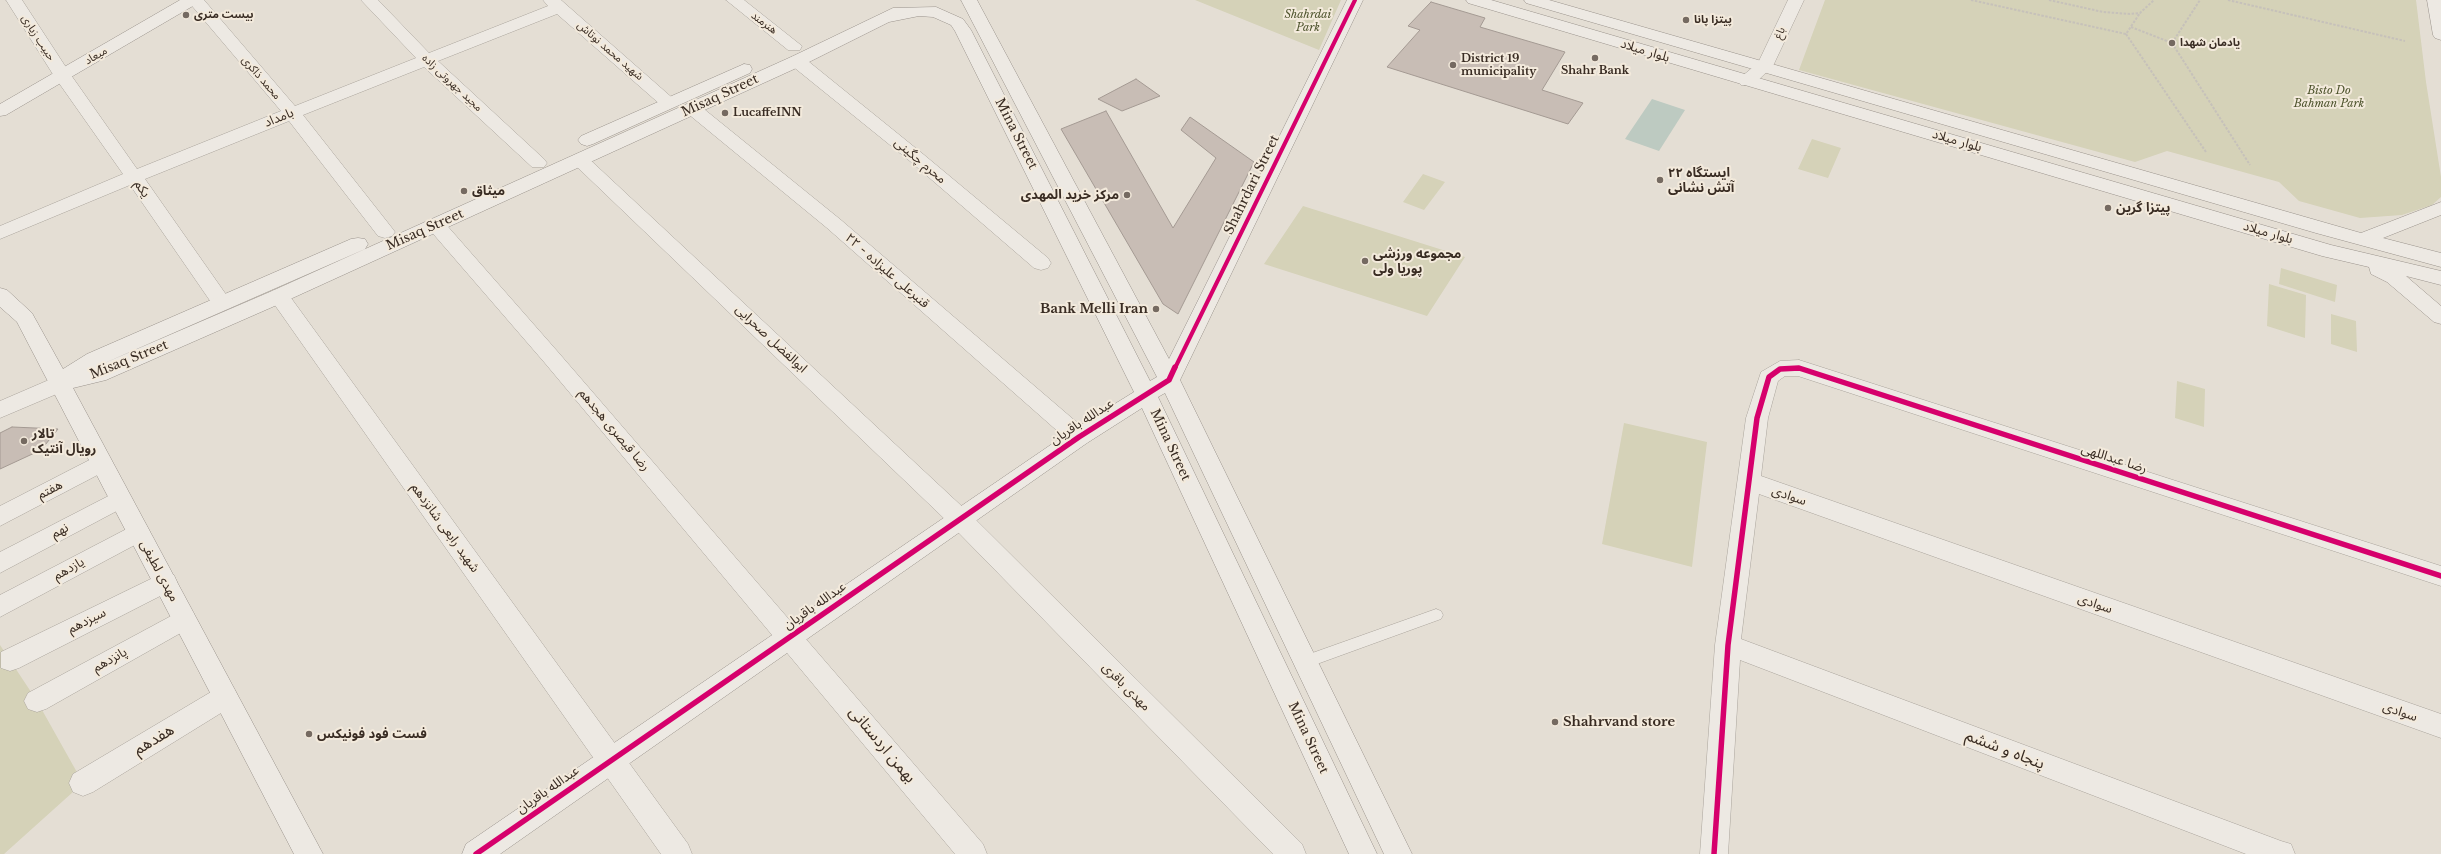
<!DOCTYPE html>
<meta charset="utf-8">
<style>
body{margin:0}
canvas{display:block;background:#e4ded4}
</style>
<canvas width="2441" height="854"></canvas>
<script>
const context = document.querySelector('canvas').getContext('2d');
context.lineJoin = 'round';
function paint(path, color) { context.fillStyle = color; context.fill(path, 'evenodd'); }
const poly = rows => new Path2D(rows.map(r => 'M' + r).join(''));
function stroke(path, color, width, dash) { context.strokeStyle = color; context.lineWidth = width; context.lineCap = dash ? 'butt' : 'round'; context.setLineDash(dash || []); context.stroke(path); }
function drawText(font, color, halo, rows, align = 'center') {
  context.font = font + ' "Libre Baskerville","Noto Sans Arabic",serif'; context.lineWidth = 4; context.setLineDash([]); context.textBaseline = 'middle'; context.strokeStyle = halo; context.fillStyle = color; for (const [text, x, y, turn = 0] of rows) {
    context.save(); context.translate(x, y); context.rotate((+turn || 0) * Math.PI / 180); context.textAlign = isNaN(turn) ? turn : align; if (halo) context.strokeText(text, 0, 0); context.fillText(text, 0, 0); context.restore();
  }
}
const green = poly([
 [1195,0,1341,0,1319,50],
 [1825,0,2416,0,2426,82,2441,177,2441,197,2432,205,2402,215,2360,218,2299,201,2279,182,2167,151,2135,162,1799,70],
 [1812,139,1841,148,1828,178,1798,169],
 [1423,174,1445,182,1424,210,1403,202],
 [1303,206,1465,257,1427,316,1264,264],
 [2281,268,2337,285,2335,302,2279,284],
 [2269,284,2306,295,2305,338,2267,326],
 [2331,314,2356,321,2357,352,2331,344],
 [2177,381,2205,389,2204,427,2175,418],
 [1624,423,1707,442,1692,567,1602,544],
 [0,645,37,701,83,783,4,854,0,854]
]);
const water = poly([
 [1652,99,1685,110,1659,151,1625,139]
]);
const building = poly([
 [1431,2,1485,18,1480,27,1565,52,1542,90,1583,103,1568,124,1387,67,1420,30,1408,26,1431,2],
 [1136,79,1160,96,1122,111,1098,99,1136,79],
 [1106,111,1173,228,1216,158,1181,130,1190,117,1254,162,1178,314,1163,304,1061,129,1106,111],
 [12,427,58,429,41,450,0,469,0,433,12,427]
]);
const path = poly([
 [1971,0,2126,34,2140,13],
 [2049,0,2103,12,2130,14,2140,13,2154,0],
 [2228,0,2405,41],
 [2131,27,2172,43,2250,165],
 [2126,34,2206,152],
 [2172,43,2200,0]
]);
const lane = poly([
 [1436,609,1441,611,1443,615,1441,619,1306,668,1301,667,1299,662,1301,657,1436,609]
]);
const street = poly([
 [6,0,22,0,71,75,137,169,281,111,187,0,204,0,295,106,416,58,361,0,378,0,429,53,548,6,543,0,561,0,677,102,674,106,662,106,557,14,438,61,544,159,547,163,544,167,532,167,424,67,303,115,392,228,395,232,392,236,385,238,378,236,289,121,145,179,232,303,229,308,222,310,215,308,130,185,0,239,0,226,123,174,54,76,6,0],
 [726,0,744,0,802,46,800,50,788,50,726,0],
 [1788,0,1804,0,1773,66,1753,85,1741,85,1738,81,1741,77,1758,63,1788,0],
 [797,56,803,57,923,154,1048,258,1051,263,1048,268,1041,270,1034,268,911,162,791,65,789,61,791,57,797,56],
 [693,104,699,105,841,220,1087,431,1090,437,1087,443,1079,445,1071,443,827,228,687,113,684,109,687,105,693,104],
 [580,154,586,156,968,512,1302,844,1306,854,1273,854,952,526,574,164,571,160,574,156,580,154],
 [436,219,443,221,558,352,983,844,987,854,955,854,544,362,429,229,426,225,429,221,436,219],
 [279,289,286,291,688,844,692,854,661,854,272,301,269,296,272,291,279,289],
 [1799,360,2441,566,2441,586,1798,376,1785,376,1778,381,1768,418,1761,476,2441,714,2441,738,1759,494,1741,639,2281,841,2291,844,2295,854,2246,854,1740,660,1728,854,1700,854,1715,645,1746,418,1761,372,1780,361,1799,360],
 [58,376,66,378,69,384,66,390,0,418,0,401,58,376],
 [101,454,109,457,112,463,109,469,0,526,0,506,101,454],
 [120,490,128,493,132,499,128,505,0,573,0,552,120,490],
 [138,523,146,525,150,532,146,539,0,617,0,595,138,523],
 [165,572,174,575,177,582,174,589,19,668,10,671,1,668,1,652,165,572],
 [184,609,193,612,196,619,193,626,46,709,37,712,28,709,24,701,28,693,184,609],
 [225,686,234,689,238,697,234,705,93,792,83,796,73,792,69,783,73,774,216,689,225,686]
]);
const secondary = poly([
 [180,0,200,0,198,3,6,115,0,116,0,104,180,0],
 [961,0,977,0,1169,359,1347,0,1363,0,1180,380,1412,854,1384,854,1165,393,1158,397,1377,854,1349,854,1142,408,1087,443,500,854,462,854,466,844,1071,431,1134,392,955,31,951,25,933,17,919,16,889,22,803,65,286,301,106,380,73,388,323,854,294,854,17,322,0,307,0,288,7,290,32,313,63,369,87,354,351,239,358,238,365,239,368,244,365,249,100,365,272,291,791,57,893,8,936,7,963,19,971,30,1150,381,1157,377,961,0],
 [1466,0,1491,0,2331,245,2441,271,2441,285,2406,276,2441,306,2441,324,2434,322,2387,282,2371,274,2369,267,2322,256,1468,3,1466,0],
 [1524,0,1549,0,2361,233,2441,202,2441,215,2383,238,2441,253,2441,267,2316,233,1526,3,1524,0],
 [2427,0,2441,0,2441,40,2435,38,2433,35,2427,0],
 [744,64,750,65,752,69,750,73,593,144,587,146,581,144,578,140,581,136,744,64]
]);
const cyclewayFar1 = poly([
 [1175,368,1355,0]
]);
const cycleway = poly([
 [476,854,1079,437,1169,380,1175,367],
 [1714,854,1728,645,1757,418,1769,377,1780,369,1799,368,2441,576]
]);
const markers = [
 [186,15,4,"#756a61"],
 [1686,20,4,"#756a61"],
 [2172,43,4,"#756a61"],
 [1595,58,4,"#756a61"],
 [1453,65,4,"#756a61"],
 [725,113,4,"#756a61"],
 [1660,180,4,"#756a61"],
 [464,191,4,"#756a61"],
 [1127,195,4,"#756a61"],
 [2108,208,4,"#756a61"],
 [1365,261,4,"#756a61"],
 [1156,309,4,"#756a61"],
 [24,441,4,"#756a61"],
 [1555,722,4,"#756a61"],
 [309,734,4,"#756a61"]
];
const farPoinames = [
 ["بیست متری",194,15],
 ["پیتزا پانا",1694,20],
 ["یادمان شهدا",2180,43],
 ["District 19",1461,59],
 ["municipality",1461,72],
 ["Shahr Bank",1595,71,"center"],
 ["LucaffeINN",733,113]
];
const farParknames = [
 ["Shahrdai",1308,15],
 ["Park",1308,28],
 ["Bisto Do",2329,91],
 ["Bahman Park",2329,104]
];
const farStreetnames = [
 ["هنرمند",764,23,37],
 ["باغ",1780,33,-65],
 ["حبیب زیاری",38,38,57],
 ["شهید محمد نوتاش",610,51,41],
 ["میعاد",96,56,-30],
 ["محمد ذاکری",261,78,49],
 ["مجید جهروتی زاده",452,83,43]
];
const streetNames = [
 ["بلوار میلاد",1645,51,17],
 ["Misaq Street",720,96,-25],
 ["بامداد",279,118,-22],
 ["Mina Street",1016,134,63],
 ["بلوار میلاد",1957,141,16],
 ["محرم چگینی",920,161,40],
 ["Shahrdari Street",1252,185,-64],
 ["یکم",142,189,55],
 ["Misaq Street",425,230,-24],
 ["بلوار میلاد",2268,233,16],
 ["قنبرعلی علیزاده - ۲۲",887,271,41],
 ["ابوالفضل صحرایی",771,339,43],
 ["Misaq Street",129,360,-22],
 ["عبدالله باقریان",1082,422,-33],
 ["رضا قیصری هجدهم",614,430,50],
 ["Mina Street",1170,445,65],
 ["رضا عبداللهی",2114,459,18],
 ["هفتم",50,490,-28],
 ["سوادی",1789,496,19],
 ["شهید رابعی شانزدهم",445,528,54],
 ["نهم",60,531,-28],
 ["یازدهم",69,569,-29],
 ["مهدی لطیفی",159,571,62],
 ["سوادی",2095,604,19],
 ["عبدالله باقریان",815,606,-35],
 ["سیزدهم",87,621,-27],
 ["پانزدهم",110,660,-29],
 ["مهدی باقری",1126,687,45],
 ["سوادی",2400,712,19],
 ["Mina Street",1308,738,65],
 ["عبدالله باقریان",548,790,-35]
];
const poiNames = [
 ["ایستگاه ۲۲",1668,173],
 ["آتش نشانی",1668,188],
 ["میثاق",472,191],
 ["مرکز خرید المهدی",1119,195,"right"],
 ["پیتزا گرین",2116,208],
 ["مجموعه ورزشی",1373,254],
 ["پوریا ولی",1373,269],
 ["Bank Melli Iran",1148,309,"right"],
 ["تالار",32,434],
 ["رویال آنتیک",32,449],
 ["Shahrvand store",1563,722],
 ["فست فود فونیکس",317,734]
];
const nearStreetnames = [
 ["هفدهم",154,740,-31],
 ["بهمن اردستانی",882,745,50],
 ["پنجاه و ششم",2005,750,21]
];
paint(green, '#d5d2b8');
paint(water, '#bdcac1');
paint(building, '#c8bdb5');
stroke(building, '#a49a93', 1);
stroke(lane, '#aaa49c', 1);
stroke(street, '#aaa49c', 1);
stroke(secondary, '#9a938c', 1);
stroke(path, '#c6c1ba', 2, [2.5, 1.5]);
paint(lane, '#ede9e3');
paint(street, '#ede9e3');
paint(secondary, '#ede9e3');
stroke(cyclewayFar1, '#d6006c', 4);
stroke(cycleway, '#d6006c', 5.5);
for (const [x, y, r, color] of markers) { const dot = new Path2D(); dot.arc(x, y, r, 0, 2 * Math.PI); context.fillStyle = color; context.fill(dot); stroke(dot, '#f3eadc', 1.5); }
drawText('bold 11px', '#392c23', '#f3eadc', farPoinames, 'left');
drawText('italic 11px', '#4d532c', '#f3eadc', farParknames);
drawText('11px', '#392c23', '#f3eadc', farStreetnames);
drawText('13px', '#392c23', '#f3eadc', streetNames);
drawText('bold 13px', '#392c23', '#f3eadc', poiNames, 'left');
drawText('16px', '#392c23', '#f3eadc', nearStreetnames);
</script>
